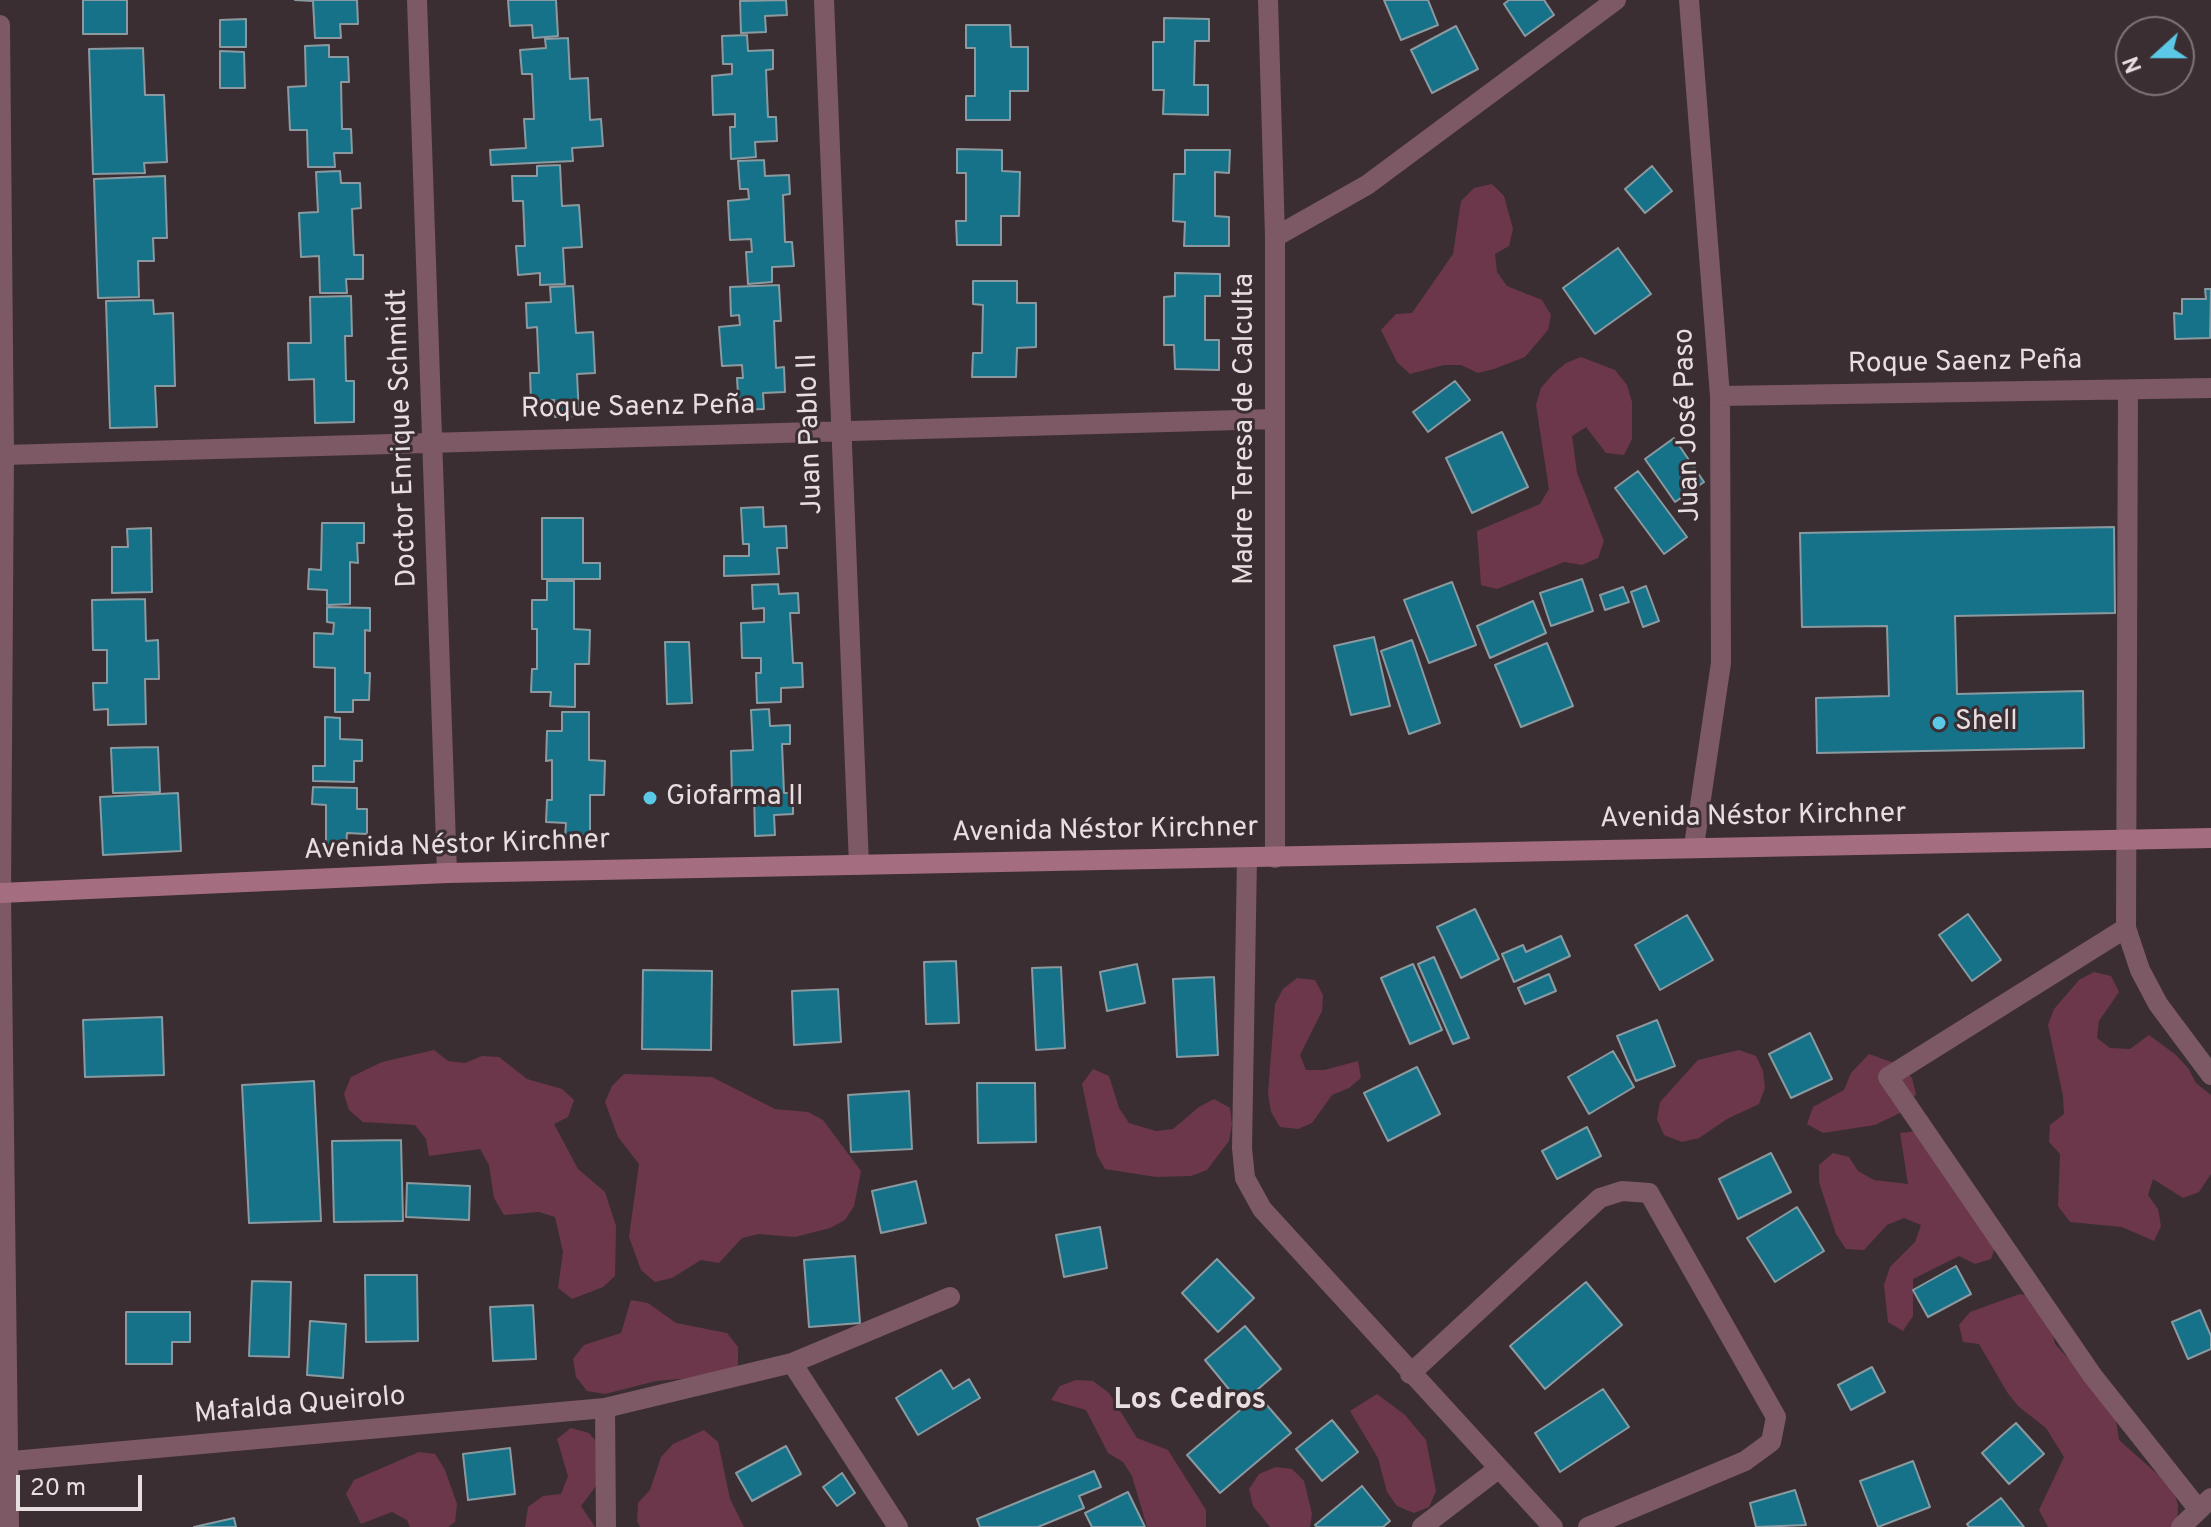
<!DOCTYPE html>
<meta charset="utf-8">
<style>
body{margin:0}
#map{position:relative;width:2211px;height:1527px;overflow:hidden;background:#3b2e32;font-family:Overpass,sans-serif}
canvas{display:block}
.north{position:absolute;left:2115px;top:16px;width:80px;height:80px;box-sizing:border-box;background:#3b2e32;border:2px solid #807478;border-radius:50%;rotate:249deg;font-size:22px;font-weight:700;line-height:32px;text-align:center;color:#e7dee0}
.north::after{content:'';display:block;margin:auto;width:28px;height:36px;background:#5bc8e6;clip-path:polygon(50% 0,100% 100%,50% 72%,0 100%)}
.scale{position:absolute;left:16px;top:1475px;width:126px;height:36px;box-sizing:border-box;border:4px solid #e7dee0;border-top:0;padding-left:10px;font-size:24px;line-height:28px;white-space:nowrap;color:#e7dee0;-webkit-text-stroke:6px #3b2e32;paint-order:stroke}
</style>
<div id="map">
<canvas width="2211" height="1527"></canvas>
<div class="north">N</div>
<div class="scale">20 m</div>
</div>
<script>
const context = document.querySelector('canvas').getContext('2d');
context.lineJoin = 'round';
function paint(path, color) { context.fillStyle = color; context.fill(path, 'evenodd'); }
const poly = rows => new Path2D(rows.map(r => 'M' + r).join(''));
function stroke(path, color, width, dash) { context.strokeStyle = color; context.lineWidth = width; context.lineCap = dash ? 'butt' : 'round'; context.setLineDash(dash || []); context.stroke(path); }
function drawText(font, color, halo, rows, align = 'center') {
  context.font = font + ' Overpass,sans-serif'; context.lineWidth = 6; context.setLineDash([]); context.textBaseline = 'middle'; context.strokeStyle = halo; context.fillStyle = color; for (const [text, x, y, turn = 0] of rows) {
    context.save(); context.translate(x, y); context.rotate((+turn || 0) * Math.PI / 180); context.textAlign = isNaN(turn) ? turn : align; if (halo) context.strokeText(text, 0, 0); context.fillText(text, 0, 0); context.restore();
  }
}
const green = poly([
 [1492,184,1504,196,1513,229,1509,246,1495,254,1497,272,1507,286,1542,300,1551,315,1548,330,1525,357,1494,369,1478,373,1461,365,1444,365,1410,374,1397,362,1381,330,1396,314,1412,313,1453,254,1461,201,1474,188],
 [1581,357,1615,370,1627,385,1632,402,1632,439,1624,455,1606,453,1586,427,1572,436,1577,473,1604,541,1598,558,1582,565,1564,562,1497,589,1481,585,1477,531,1540,504,1549,489,1536,405,1541,388,1553,374,1566,363],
 [2094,972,2111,976,2119,992,2099,1021,2097,1038,2110,1048,2130,1049,2149,1035,2176,1055,2188,1068,2196,1083,2211,1095,2211,1174,2199,1192,2183,1198,2153,1179,2148,1195,2158,1209,2161,1226,2154,1241,2122,1227,2070,1222,2058,1206,2060,1154,2049,1142,2050,1125,2064,1114,2063,1096,2048,1025,2054,1009,2067,994,2079,980],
 [1297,978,1315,980,1323,995,1322,1011,1300,1055,1306,1070,1324,1070,1358,1061,1361,1078,1349,1088,1332,1095,1312,1123,1298,1129,1280,1127,1271,1112,1268,1094,1275,1004,1283,989],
 [434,1050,448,1061,465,1063,482,1056,499,1057,527,1079,562,1089,574,1100,568,1117,554,1124,578,1169,605,1192,616,1226,615,1276,603,1287,572,1299,558,1288,563,1252,555,1217,539,1212,504,1215,494,1198,489,1165,480,1149,429,1156,426,1139,415,1125,363,1122,349,1110,344,1094,351,1077,382,1062],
 [1739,1050,1756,1056,1763,1071,1765,1088,1759,1104,1727,1119,1699,1138,1682,1142,1664,1135,1657,1119,1660,1102,1698,1060],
 [1869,1054,1900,1065,1912,1078,1916,1094,1906,1110,1875,1125,1823,1133,1807,1124,1813,1107,1844,1090,1851,1073],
 [1093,1069,1109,1076,1119,1108,1129,1123,1156,1131,1173,1129,1199,1107,1214,1099,1230,1108,1232,1124,1229,1141,1207,1170,1191,1176,1156,1177,1105,1169,1097,1155,1082,1084],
 [624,1074,712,1077,775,1109,808,1112,823,1120,861,1171,854,1206,845,1220,830,1228,795,1237,759,1234,742,1238,719,1263,701,1260,672,1278,655,1282,641,1270,629,1237,639,1164,618,1137,605,1102,612,1086],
 [1917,1131,1997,1242,1991,1259,1975,1264,1959,1256,1913,1279,1913,1316,1903,1331,1888,1322,1884,1285,1890,1267,1915,1242,1921,1225,1904,1218,1887,1225,1864,1250,1846,1249,1836,1234,1819,1182,1819,1165,1833,1153,1849,1157,1858,1171,1874,1180,1908,1184,1900,1133],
 [2020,1294,2037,1298,2047,1311,2055,1344,2114,1408,2119,1440,2173,1488,2178,1505,2177,1527,2048,1527,2039,1510,2064,1457,2046,1428,2018,1406,2007,1392,1979,1344,1963,1342,1959,1325,1970,1312],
 [631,1300,648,1303,676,1323,727,1333,738,1347,738,1365,726,1375,656,1381,605,1394,587,1391,576,1377,573,1359,584,1345,621,1333],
 [1076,1380,1093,1381,1109,1393,1137,1438,1168,1450,1206,1510,1206,1527,1147,1527,1132,1476,1123,1462,1108,1453,1086,1410,1051,1400,1060,1386],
 [1377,1394,1405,1415,1426,1440,1436,1491,1429,1507,1414,1513,1397,1506,1387,1492,1378,1458,1350,1411],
 [571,1428,589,1433,600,1446,602,1478,581,1506,595,1527,525,1527,528,1507,543,1496,561,1494,568,1476,557,1439],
 [704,1430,718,1442,730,1499,744,1527,640,1527,637,1521,638,1503,650,1490,661,1457,673,1444],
 [419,1452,435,1454,445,1470,457,1504,455,1522,448,1527,410,1527,407,1520,392,1512,361,1524,346,1494,354,1480],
 [1276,1467,1292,1469,1304,1481,1312,1514,1310,1527,1270,1527,1253,1506,1249,1489,1259,1474]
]);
const building = poly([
 [83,0,127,0,127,34,83,34,83,0],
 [295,0,357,0,358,24,340,24,341,38,315,38,313,1,295,0],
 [508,0,556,0,558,36,533,38,532,25,510,26,508,0],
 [786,0,787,15,765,16,766,32,741,33,740,1,786,0],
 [1384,0,1428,0,1438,25,1401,40,1384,0],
 [1509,0,1544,0,1554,15,1525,36,1504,4,1509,0],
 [1164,18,1209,19,1209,41,1195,41,1194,85,1208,85,1208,115,1163,114,1164,90,1153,90,1153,42,1164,42,1164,18],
 [246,19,246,47,220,47,220,20,246,19],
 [966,25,1010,25,1011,47,1028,47,1028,91,1010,91,1010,120,966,120,966,96,975,96,975,48,966,48,966,25],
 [1456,26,1478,69,1432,93,1411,50,1456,26],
 [747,35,748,51,773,50,773,69,766,70,768,117,776,117,777,141,755,142,756,157,731,159,730,127,735,127,735,114,713,115,712,76,732,74,732,64,723,64,722,36,747,35],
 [568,38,570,79,588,78,590,120,601,119,603,146,572,148,573,161,491,165,490,150,526,148,524,119,534,119,532,74,522,74,520,50,546,48,545,39,568,38],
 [329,45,329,57,348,57,349,82,341,82,342,129,351,129,352,153,334,153,335,167,308,167,307,130,290,130,288,87,306,86,305,46,329,45],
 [143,48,145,95,164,95,167,162,144,163,145,173,93,174,89,49,143,48],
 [220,51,244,52,245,88,220,88,220,51],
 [957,149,1002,150,1002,171,1020,172,1019,216,1001,216,1001,245,957,245,956,221,966,221,966,173,957,173,957,149],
 [1185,150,1230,150,1229,173,1215,172,1215,216,1229,217,1229,246,1184,246,1185,222,1173,221,1174,174,1185,174,1185,150],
 [764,160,765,176,789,175,790,194,783,195,785,242,792,242,794,266,772,267,772,282,748,284,746,252,752,252,751,239,730,240,728,201,749,199,748,189,740,189,738,161,764,160],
 [560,165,562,206,579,205,582,247,563,248,565,284,540,285,540,273,518,275,516,246,525,246,523,201,513,201,512,176,537,176,537,166,560,165],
 [1652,166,1672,191,1645,213,1625,189,1652,166],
 [340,171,341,183,360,183,361,208,352,209,354,255,363,255,363,279,346,279,347,293,320,293,319,256,301,257,299,213,318,212,316,172,340,171],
 [165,176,167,238,153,238,154,261,138,261,139,297,98,298,94,179,165,176],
 [1618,248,1651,294,1595,334,1563,288,1618,248],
 [1175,273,1220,274,1220,296,1205,296,1205,340,1219,340,1219,370,1175,369,1174,345,1164,345,1164,297,1175,296,1175,273],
 [973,281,1017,281,1017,303,1036,303,1036,347,1017,348,1016,377,972,377,973,353,982,353,983,305,973,304,973,281],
 [779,285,781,321,774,321,776,368,784,367,785,392,763,393,764,409,739,410,737,378,743,378,742,365,722,366,719,327,740,325,739,315,731,316,730,287,779,285],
 [573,286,576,333,593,332,595,373,577,374,579,416,555,417,554,400,531,401,530,373,539,373,537,327,527,328,526,303,551,302,550,287,573,286],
 [2205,289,2211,289,2210,338,2175,339,2174,313,2182,314,2182,299,2206,299,2205,289],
 [351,296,352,336,345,336,346,381,354,381,354,422,315,423,314,379,289,380,288,343,311,343,310,297,351,296],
 [153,300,154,314,173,313,175,386,155,386,157,427,110,428,106,301,153,300],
 [1455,381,1470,400,1428,432,1413,412,1455,381],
 [1502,432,1528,487,1472,513,1446,458,1502,432],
 [1674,438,1704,482,1675,502,1645,459,1674,438],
 [1638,471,1687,537,1664,554,1615,488,1638,471],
 [763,507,764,527,786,526,787,548,777,548,779,574,724,576,724,556,749,556,749,544,743,544,741,508,763,507],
 [542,518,583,518,583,563,600,563,600,579,542,579,542,518],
 [322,523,364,523,364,543,357,543,358,563,350,562,350,604,327,605,327,590,308,589,309,569,321,570,322,523],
 [2114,527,2115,613,1955,616,1957,694,2083,691,2084,748,1817,753,1816,698,1889,696,1887,626,1802,627,1800,533,2114,527],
 [151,528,152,592,112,593,112,547,128,547,127,529,151,528],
 [1582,579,1593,611,1551,626,1540,593,1582,579],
 [547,581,574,581,574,629,590,630,589,664,575,664,575,707,550,706,551,692,531,692,532,669,537,669,537,629,532,629,532,600,547,600,547,581],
 [1452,582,1476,645,1429,663,1404,600,1452,582],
 [778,584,779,594,798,593,799,613,790,613,793,663,802,663,803,687,781,688,781,702,757,703,756,673,761,673,761,658,742,658,741,623,764,622,764,608,753,609,752,585,778,584],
 [1646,586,1659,621,1643,627,1631,592,1646,586],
 [1623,587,1629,602,1605,610,1600,595,1623,587],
 [145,599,146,641,158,640,159,679,145,679,146,724,108,725,108,709,94,710,93,683,107,683,107,650,93,650,92,600,145,599],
 [1533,601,1546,633,1490,658,1477,626,1533,601],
 [327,607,370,608,370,631,365,630,365,673,370,673,369,700,353,700,353,712,335,712,335,668,314,667,314,633,333,634,334,623,327,622,327,607],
 [1374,637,1390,706,1351,715,1334,646,1374,637],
 [1412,640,1440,723,1409,734,1381,651,1412,640],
 [665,642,689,642,692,703,667,704,665,642],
 [1547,643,1573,706,1521,727,1495,665,1547,643],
 [769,709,770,726,790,725,790,744,782,744,784,793,793,793,793,814,774,815,775,835,755,836,754,792,732,793,731,751,753,750,751,710,769,709],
 [562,712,589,712,589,760,605,761,604,795,590,795,590,838,565,837,566,823,546,822,547,800,552,800,552,760,546,761,547,731,562,731,562,712],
 [325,717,340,718,340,739,362,740,362,761,354,761,354,782,313,781,313,766,325,766,325,717],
 [158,747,160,792,113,793,111,748,158,747],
 [313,787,357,788,357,809,367,809,367,834,347,833,346,847,326,847,326,805,312,804,313,787],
 [178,793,181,851,103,855,100,797,178,793],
 [1475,909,1499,959,1461,978,1437,927,1475,909],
 [1968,914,2001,960,1972,981,1939,935,1968,914],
 [1687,915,1713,960,1660,990,1635,945,1687,915],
 [1561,936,1570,956,1514,982,1502,954,1523,945,1526,952,1561,936],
 [1434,957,1469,1038,1453,1044,1418,964,1434,957],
 [956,961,959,1023,926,1024,924,962,956,961],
 [1137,964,1145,1003,1107,1011,1100,972,1137,964],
 [1413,964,1442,1030,1410,1044,1381,978,1413,964],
 [1061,967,1065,1048,1036,1050,1032,968,1061,967],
 [643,970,712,971,711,1050,642,1049,643,970],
 [1549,974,1556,991,1525,1004,1518,988,1549,974],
 [1214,977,1218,1055,1177,1057,1173,979,1214,977],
 [838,989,841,1042,794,1045,792,991,838,989],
 [162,1017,164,1075,85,1077,83,1020,162,1017],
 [1657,1020,1675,1066,1636,1081,1617,1036,1657,1020],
 [1810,1033,1832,1079,1791,1098,1769,1054,1810,1033],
 [1613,1051,1634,1087,1589,1114,1568,1077,1613,1051],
 [1417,1067,1440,1114,1388,1141,1364,1093,1417,1067],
 [314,1081,321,1221,249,1223,242,1085,314,1081],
 [977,1083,1035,1083,1036,1142,978,1143,977,1083],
 [909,1091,912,1149,851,1152,848,1095,909,1091],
 [1587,1127,1601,1156,1557,1179,1542,1151,1587,1127],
 [401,1140,403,1221,334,1222,332,1141,401,1140],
 [1771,1153,1791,1192,1738,1219,1719,1179,1771,1153],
 [916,1181,926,1223,881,1233,872,1191,916,1181],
 [407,1183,470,1186,469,1220,406,1217,407,1183],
 [1797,1207,1824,1251,1775,1282,1747,1238,1797,1207],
 [1100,1227,1107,1268,1064,1277,1056,1235,1100,1227],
 [855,1256,860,1323,809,1327,804,1260,855,1256],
 [1217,1259,1254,1298,1218,1332,1182,1293,1217,1259],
 [1956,1266,1971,1294,1928,1317,1913,1290,1956,1266],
 [365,1275,417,1275,418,1341,366,1342,365,1275],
 [252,1281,291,1282,289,1357,249,1356,252,1281],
 [1586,1282,1622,1325,1545,1389,1510,1346,1586,1282],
 [533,1305,536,1359,493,1361,490,1307,533,1305],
 [2200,1310,2211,1336,2211,1349,2188,1359,2172,1322,2200,1310],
 [126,1312,190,1312,190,1342,172,1342,172,1364,126,1364,126,1312],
 [310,1321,346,1324,343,1378,307,1375,310,1321],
 [1245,1326,1281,1369,1241,1404,1205,1360,1245,1326],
 [1872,1367,1885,1392,1851,1410,1838,1385,1872,1367],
 [941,1370,953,1389,969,1379,980,1398,918,1435,896,1398,941,1370],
 [1603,1389,1629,1427,1560,1472,1535,1433,1603,1389],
 [1258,1395,1291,1433,1220,1493,1187,1455,1258,1395],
 [1332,1420,1358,1452,1322,1481,1296,1449,1332,1420],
 [2016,1423,2044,1454,2009,1484,1982,1453,2016,1423],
 [786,1446,801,1474,752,1501,736,1473,786,1446],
 [510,1448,515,1494,468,1500,463,1454,510,1448],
 [1913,1461,1930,1507,1878,1527,1860,1481,1913,1461],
 [1094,1471,1101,1487,1079,1496,1084,1508,1038,1527,980,1527,977,1519,1094,1471],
 [842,1473,855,1493,837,1506,823,1487,842,1473],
 [1362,1486,1390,1521,1383,1527,1317,1527,1315,1525,1362,1486],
 [1795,1490,1806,1525,1756,1527,1750,1503,1795,1490],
 [1128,1492,1145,1527,1092,1527,1085,1513,1128,1492],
 [2001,1498,2024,1527,1969,1527,1967,1524,2001,1498],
 [234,1518,236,1527,194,1527,234,1518]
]);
const street = poly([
 [417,0,447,873],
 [824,0,859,865],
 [1268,0,1275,237,1275,858],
 [1689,0,1720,396,1721,663,1694,846],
 [0,25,4,455,1,893,9,1527],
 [1275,237,1367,185,1616,0],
 [2128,390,2126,928,2140,970,2158,1004,2211,1075],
 [1720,396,2211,388],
 [4,455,1274,419],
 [1247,858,1242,1148,1245,1178,1262,1209,1553,1527],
 [2126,928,1888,1077,2092,1375,2199,1510],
 [792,1363,898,1527],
 [1410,1374,1600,1198,1622,1191,1649,1193,1776,1417,1771,1442,1745,1461,1588,1527],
 [605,1408,606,1527],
 [0,1462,605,1408,792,1363,950,1297],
 [1422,1527,1498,1469],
 [2181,1527,2211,1498]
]);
const secondary = poly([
 [0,893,447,873,2211,838]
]);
const markers = [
 [1939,723,8,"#5bc8e6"],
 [650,798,8,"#5bc8e6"]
];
const streetNames = [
 ["Roque Saenz Peña",1965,364,-1],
 ["Roque Saenz Peña",638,409,-1],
 ["Juan José Paso",1689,425,-92],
 ["Madre Teresa de Calculta",1246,429,-90],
 ["Juan Pablo II",812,434,-92],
 ["Doctor Enrique Schmidt",404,438,-92],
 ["Avenida Néstor Kirchner",1753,818,-1],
 ["Avenida Néstor Kirchner",1105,832,-1],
 ["Avenida Néstor Kirchner",457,847,-2],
 ["Mafalda Queirolo",300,1407,-5]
];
const poiNames = [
 ["Shell",1955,723],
 ["Giofarma II",666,798]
];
const neighbourhoodNames = [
 ["Los Cedros",1190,1402]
];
paint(green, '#6c374a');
paint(building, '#167288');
stroke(building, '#8a9aa0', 2);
stroke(street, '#7c5964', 20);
stroke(secondary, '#a56e80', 20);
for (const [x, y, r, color] of markers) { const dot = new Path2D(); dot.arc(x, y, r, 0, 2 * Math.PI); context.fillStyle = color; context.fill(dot); stroke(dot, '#3b2e32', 3); }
drawText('28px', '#e7dee0', '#3b2e32', streetNames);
drawText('28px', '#e7dee0', '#3b2e32', poiNames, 'left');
drawText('bold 30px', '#e7dee0', '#3b2e32', neighbourhoodNames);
</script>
